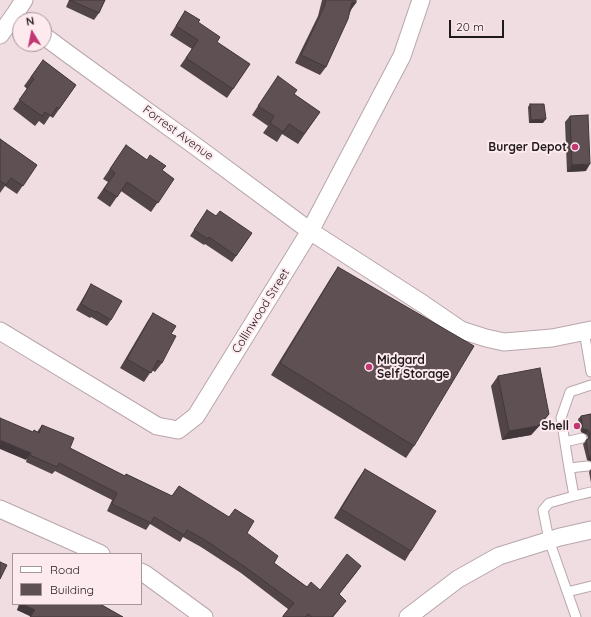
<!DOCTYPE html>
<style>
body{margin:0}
#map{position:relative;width:591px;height:617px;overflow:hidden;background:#f0dde2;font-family:Quicksand,sans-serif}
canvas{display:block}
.legend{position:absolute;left:12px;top:553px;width:130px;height:52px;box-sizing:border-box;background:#fdeaef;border:1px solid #a5969a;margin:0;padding:5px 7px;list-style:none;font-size:12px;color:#20191b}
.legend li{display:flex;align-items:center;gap:8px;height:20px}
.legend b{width:20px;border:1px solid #a5969a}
.north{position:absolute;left:12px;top:12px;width:40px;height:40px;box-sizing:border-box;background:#fdeaef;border:1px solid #a5969a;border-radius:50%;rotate:350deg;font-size:11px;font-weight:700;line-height:16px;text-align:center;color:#20191b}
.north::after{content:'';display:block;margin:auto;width:14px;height:18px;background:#c03772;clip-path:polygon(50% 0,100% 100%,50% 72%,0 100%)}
.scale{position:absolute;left:449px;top:20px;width:55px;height:18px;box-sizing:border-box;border:2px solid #20191b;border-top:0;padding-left:5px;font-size:12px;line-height:14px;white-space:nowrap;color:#20191b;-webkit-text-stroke:3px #fdeaef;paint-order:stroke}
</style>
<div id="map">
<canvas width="591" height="617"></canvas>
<ul class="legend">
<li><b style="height:5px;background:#fff"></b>Road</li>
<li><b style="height:11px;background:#5f5054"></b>Building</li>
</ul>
<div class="north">N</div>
<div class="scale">20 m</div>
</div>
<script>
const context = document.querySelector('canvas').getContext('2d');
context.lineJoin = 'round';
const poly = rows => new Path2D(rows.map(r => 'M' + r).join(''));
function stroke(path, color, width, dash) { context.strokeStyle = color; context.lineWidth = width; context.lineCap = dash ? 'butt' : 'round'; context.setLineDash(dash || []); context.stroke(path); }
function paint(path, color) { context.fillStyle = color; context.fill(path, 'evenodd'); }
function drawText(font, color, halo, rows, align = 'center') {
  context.font = font + ' Quicksand,sans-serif'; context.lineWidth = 4; context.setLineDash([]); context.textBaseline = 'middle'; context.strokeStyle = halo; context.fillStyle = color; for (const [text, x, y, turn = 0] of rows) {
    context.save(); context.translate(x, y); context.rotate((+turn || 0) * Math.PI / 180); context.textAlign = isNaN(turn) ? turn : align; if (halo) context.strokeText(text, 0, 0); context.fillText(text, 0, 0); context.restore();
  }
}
const lane = poly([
 [584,331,591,372],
 [565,442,582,438],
 [569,468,588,466],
 [574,496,591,492],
 [567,592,591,586],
 [576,617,549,540,543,510,549,503,574,496,569,468,561,418,570,392,591,385]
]);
const street = poly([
 [0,35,15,14,24,0],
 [44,36,71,56,198,148,310,231,423,304,461,330,486,338,504,342,552,338,591,330],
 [0,331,157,426,178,430,196,416,310,231,402,56,421,0],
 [0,509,101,554],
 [141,572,145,574,204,617],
 [408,617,458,579,499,556,560,537,591,530]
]);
const wall = poly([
 [69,0,105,0,99,13,94,20,66,7],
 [322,0,356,0,351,10,326,67,320,75,295,63,318,16],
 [185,11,198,22,217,42,250,64,227,98,180,66,192,49,170,35],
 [43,60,76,85,53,118,50,116,44,125,39,121,35,126,13,109,27,89,24,86],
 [278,76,294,94,320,112,298,144,282,134,277,142,263,133,268,126,252,115],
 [530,104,543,123,529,123,528,107],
 [570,116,586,171,567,172,565,122],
 [0,139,37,165,17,194,5,186,0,193],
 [126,145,174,179,151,212,121,191,110,207,97,198,108,182,103,179],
 [207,210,216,216,252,233,232,262,205,244,204,245,190,236],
 [338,267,414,446,406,458,271,375,330,279],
 [91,284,111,320,107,326,91,317,90,318,76,310,87,291],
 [153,313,171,334,162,363,155,372,152,370,144,382,120,368,147,322],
 [498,376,549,414,542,423,531,435,502,440,491,386],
 [591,414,591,461,587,460,583,444,587,440,588,437,586,434,581,432,578,419,581,416],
 [42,425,70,448,125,476,126,474,172,496,179,486,247,533,274,563,307,587,320,590,361,566,339,594,341,607,333,617,282,617,288,609,241,573,201,547,183,537,180,542,150,524,146,530,113,514,107,511,112,500,55,471,52,474,26,462,33,432,34,430,37,432],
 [365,469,411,551,405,561,334,518,358,479],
 [591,469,591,483,589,472],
 [19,604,100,604,123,617,30,617,30,616,17,610]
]);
const shadedWall = poly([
 [352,2,356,3,350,11],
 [546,119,543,123,529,123,531,120],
 [590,164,586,171,567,172,572,165],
 [549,414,542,423,531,435,502,440,509,431],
 [583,429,588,430,586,434,581,432],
 [0,440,31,453,26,460,0,449],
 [589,457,591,457,591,461,587,460],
 [361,566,356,573,334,601,339,594],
 [346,601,341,607,333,617,332,617],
 [21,604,35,610,30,616,17,610]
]);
const building = poly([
 [70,0,105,0,99,13,70,0],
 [326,0,356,0,356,3,352,2,348,19,326,67,301,55,324,7,326,0],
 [185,11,200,20,198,22,220,37,217,42,250,64,233,89,186,58,198,40,176,26,185,11],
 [43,60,76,85,59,109,57,107,51,116,45,112,42,116,19,100,34,79,31,77,43,60],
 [278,76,297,90,294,94,320,112,304,134,289,124,283,132,270,123,274,116,258,106,278,76],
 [530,104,544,104,546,119,531,120,530,104],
 [588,115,590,164,572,165,570,116,588,115],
 [0,139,37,165,23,186,11,178,6,185,0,181,0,139],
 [126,145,147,160,150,155,166,166,162,170,174,179,158,203,127,182,117,197,104,189,115,173,110,169,126,145],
 [207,210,216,216,220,211,252,233,236,256,209,237,208,239,194,230,207,210],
 [338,267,474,346,414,446,280,363,338,267],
 [91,284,122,301,111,320,96,311,95,312,81,304,91,284],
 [153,313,176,326,171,334,176,336,162,363,158,360,151,373,127,359,153,313],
 [540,368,549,414,538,426,509,431,498,376,540,368],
 [591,414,591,457,589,457,586,440,589,439,590,434,588,430,583,429,581,416,591,414],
 [0,418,33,432,34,430,39,433,42,425,74,438,70,448,125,476,126,474,172,496,179,486,229,517,235,509,254,521,247,533,278,556,274,563,307,587,311,582,320,590,347,554,361,566,339,594,346,601,332,617,312,617,308,614,305,617,284,617,283,616,294,603,245,567,205,540,187,530,184,535,154,517,151,523,118,507,112,504,117,493,59,463,57,467,30,455,31,453,0,440,0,418],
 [365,469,436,511,411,551,341,509,365,469],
 [0,562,7,565,0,579,0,562],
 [22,604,100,604,123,617,30,617,35,610,22,604]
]);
const markers = [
 [575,147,4,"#c03772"],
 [369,367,4,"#c03772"],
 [577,426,4,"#c03772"]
];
const streetNames = [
 ["Forrest Avenue",178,133,36],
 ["Collinwood Street",261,311,-58]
];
const poiNames = [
 ["Burger Depot",567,147],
 ["Midgard",377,360,"left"],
 ["Self Storage",377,374,"left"],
 ["Shell",569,426]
];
stroke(lane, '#b8a6ab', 11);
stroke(street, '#b8a6ab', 19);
stroke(lane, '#fff', 9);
stroke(street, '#fff', 17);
paint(wall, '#524548');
paint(shadedWall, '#42383b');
paint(building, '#5f5054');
stroke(building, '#42383b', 1);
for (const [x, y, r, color] of markers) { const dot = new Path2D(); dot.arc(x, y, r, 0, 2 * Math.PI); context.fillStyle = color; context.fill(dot); stroke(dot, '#fdeaef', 1.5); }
drawText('12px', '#20191b', '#fdeaef', streetNames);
drawText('bold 12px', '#20191b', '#fdeaef', poiNames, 'right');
</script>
